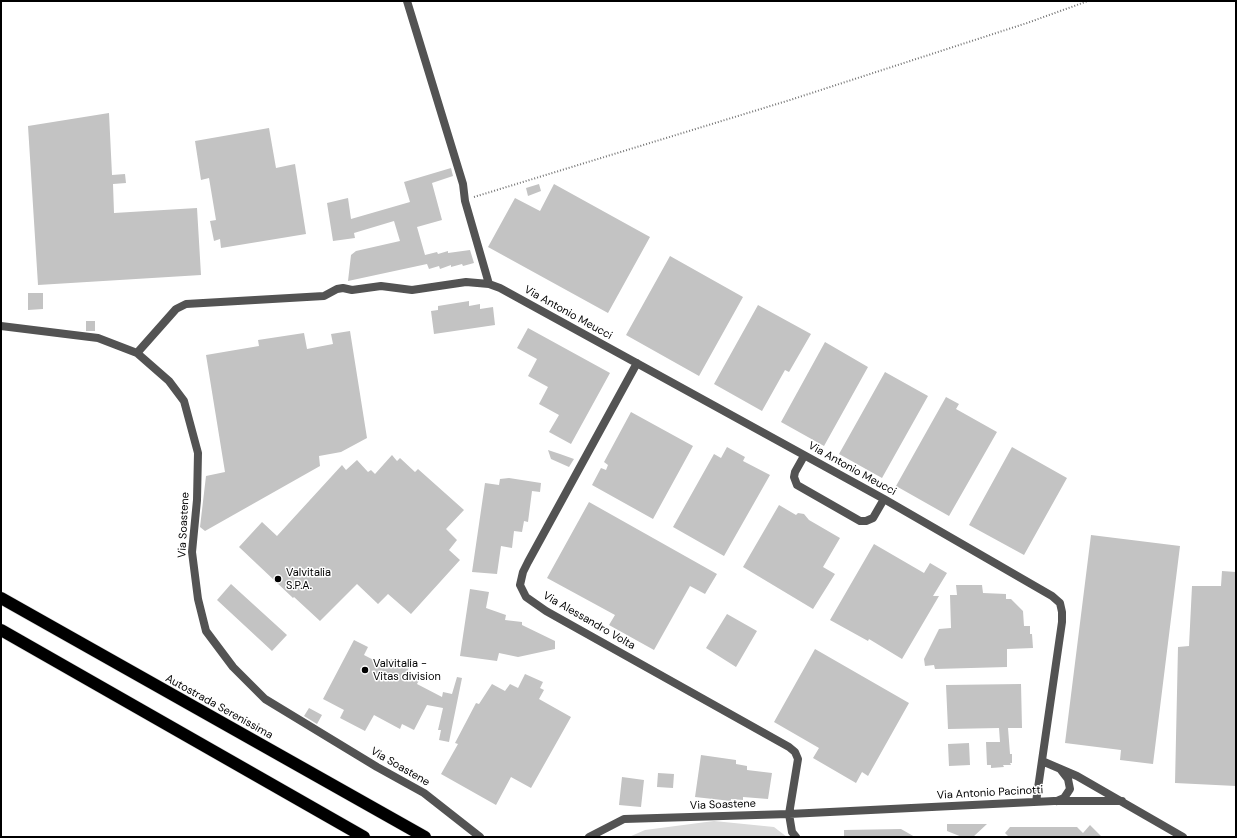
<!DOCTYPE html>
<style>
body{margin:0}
#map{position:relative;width:1237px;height:838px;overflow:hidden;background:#fff;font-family:"DM Sans",sans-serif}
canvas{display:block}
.frame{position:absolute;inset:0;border:2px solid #000;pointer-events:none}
</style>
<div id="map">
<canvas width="1237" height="838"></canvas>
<div class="frame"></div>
</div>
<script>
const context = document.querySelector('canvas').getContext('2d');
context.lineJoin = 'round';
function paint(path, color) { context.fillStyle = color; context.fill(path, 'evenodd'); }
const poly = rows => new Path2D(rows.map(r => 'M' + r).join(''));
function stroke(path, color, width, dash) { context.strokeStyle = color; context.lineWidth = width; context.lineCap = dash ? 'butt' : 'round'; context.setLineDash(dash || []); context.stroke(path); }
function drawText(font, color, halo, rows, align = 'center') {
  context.font = font + ' "DM Sans",sans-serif'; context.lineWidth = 3; context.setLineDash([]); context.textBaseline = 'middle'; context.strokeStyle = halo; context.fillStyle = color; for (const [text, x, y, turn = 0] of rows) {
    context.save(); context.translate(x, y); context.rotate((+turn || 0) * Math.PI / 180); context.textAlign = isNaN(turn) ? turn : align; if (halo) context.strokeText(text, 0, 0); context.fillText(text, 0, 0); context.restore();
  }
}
const green = poly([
 [714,821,774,827,787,837,629,837,645,830]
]);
const building = poly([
 [109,113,112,175,125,174,126,183,113,184,114,213,197,208,201,275,38,285,28,126],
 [269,128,276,168,295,164,306,234,221,248,220,239,214,241,210,221,216,220,209,178,201,180,195,141],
 [451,168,453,176,432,183,442,220,417,227,425,255,437,252,438,254,448,251,448,253,470,250,474,263,463,266,462,264,451,267,451,265,440,269,439,266,429,269,427,264,348,281,351,255,356,251,400,241,394,221,354,233,355,238,333,241,327,203,348,198,351,219,410,202,404,182],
 [539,184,541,191,528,196,526,188],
 [554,184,650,237,608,313,488,247,515,198,540,211],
 [670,256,743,297,699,376,626,335],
 [28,293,43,293,43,309,28,310],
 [469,301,469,306,480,304,480,309,493,307,495,325,434,334,431,311,438,310,438,306],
 [758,305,811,334,789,372,785,370,762,411,714,384],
 [86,321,95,321,95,331,86,331],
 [528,328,610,373,571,444,549,432,559,415,539,404,548,387,528,376,537,359,517,348],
 [350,331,367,438,341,452,319,456,320,466,205,531,200,527,206,476,225,472,206,355,259,346,258,340,304,333,307,349,333,344,331,334],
 [825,342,868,367,824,446,781,422],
 [885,372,928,396,882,478,839,454],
 [946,397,959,404,956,409,997,432,949,516,896,486],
 [631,412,693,446,653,519,592,485,601,468,606,470,608,465,604,462],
 [727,447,745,457,743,461,770,475,724,556,673,527,714,454,721,458],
 [1012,447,1067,478,1024,555,969,525],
 [548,450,560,454,574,459,569,467,551,459],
 [392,455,397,461,400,458,415,472,418,469,464,510,446,529,457,540,449,550,460,560,411,614,388,594,378,604,357,584,320,621,294,597,293,598,239,547,262,522,277,536,342,465,346,470,357,460,368,472,371,470,375,474],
 [509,478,541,483,540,492,532,491,528,522,524,521,522,532,514,531,512,548,501,546,497,574,472,572,485,483,499,485,500,479],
 [589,502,717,574,705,594,690,586,654,650,609,625,615,615,547,578],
 [779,505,796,515,798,513,804,514,809,520,840,538,823,567,835,574,813,609,743,567],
 [1091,535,1180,546,1153,764,1120,760,1121,750,1065,743],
 [874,544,924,573,930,563,947,573,933,596,939,596,902,659,869,639,868,641,830,620],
 [1222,571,1236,572,1236,786,1175,783,1178,647,1189,646,1192,586,1221,586],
 [231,584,287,635,272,651,217,600],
 [956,585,982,585,983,593,1006,594,1006,599,1011,599,1023,611,1024,626,1030,626,1030,634,1032,634,1033,648,1007,649,1007,667,935,669,934,665,925,666,924,659,939,629,951,628,950,595,957,595],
 [470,589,489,592,486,608,506,615,505,620,522,622,522,625,555,641,555,649,518,657,499,653,497,661,460,656],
 [727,614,757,631,736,667,706,648],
 [354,640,368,647,364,655,387,667,391,659,409,668,407,672,420,678,417,684,442,697,443,692,452,694,457,677,462,678,449,742,439,740,441,730,438,730,443,708,427,705,414,730,402,724,400,729,374,715,365,731,340,718,344,710,323,699],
 [815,649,909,703,868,776,862,772,856,783,813,758,819,748,774,722],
 [525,674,543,682,540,688,544,690,539,699,571,717,531,788,511,777,496,805,441,774,458,744,455,743,476,703,479,704,492,684,505,691,510,684,518,688],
 [1021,684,1022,728,1008,728,1010,754,1012,754,1012,763,1010,763,1011,765,1003,765,1004,767,991,768,991,765,987,765,986,742,1000,742,999,728,948,729,946,685],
 [309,708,322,715,317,724,304,716],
 [969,743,970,765,949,766,948,744],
 [701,755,736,760,736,764,747,766,747,770,772,773,768,799,743,797,743,800,731,799,731,801,695,797],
 [658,773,674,774,673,788,657,787],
 [622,777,644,780,641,807,619,805],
 [947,824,987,824,973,837,962,837,947,831],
 [1090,825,1102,837,1009,837,1005,833,1010,827,1077,827,1083,833],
 [901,829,915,837,844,837,844,830]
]);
const path = poly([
 [474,197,790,100,1027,23,1088,1]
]);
const minor = poly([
 [407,1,463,184,465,201,489,284],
 [1,326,98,338,137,353,169,381,184,401,198,453,197,500,192,552,198,599,206,631,233,667,265,699,377,767,424,793,480,837],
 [137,353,176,309,186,304,324,296,337,289,343,288,352,290,381,286,412,290,466,282,489,284,500,288,884,499,1052,596,1060,603,1062,612,1062,622,1036,802],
 [637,363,528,562,523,572,520,585,526,597,546,611,789,747,795,752,798,759,789,814,1054,801,1122,801],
 [804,456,795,472,794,477,797,485,860,521,866,521,873,518,884,499],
 [1042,761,1077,776,1183,837],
 [1057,801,1064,798,1070,789,1068,779,1061,770],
 [589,837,624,819,789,814,792,832,796,837]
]);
const motorway = poly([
 [1,598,425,837],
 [1,630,364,837]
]);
const markers = [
 [278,579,4,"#000"],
 [365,670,4,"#000"]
];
const streetNames = [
 ["Via Antonio Meucci",568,313,29],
 ["Via Antonio Meucci",852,469,29],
 ["Via Soastene",184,525,-87],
 ["Via Alessandro Volta",589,621,30],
 ["Autostrada Serenissima",219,707,29],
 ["Via Soastene",400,767,30],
 ["Via Antonio Pacinotti",990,793,-3],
 ["Via Soastene",723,805,-2]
];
const poiNames = [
 ["Valvitalia",286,573],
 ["S.P.A.",286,586],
 ["Valvitalia -",373,664],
 ["Vitas division",373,677]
];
paint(green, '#dadada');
paint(building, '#c3c3c3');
stroke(motorway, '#dbdbdb', 13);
stroke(path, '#757575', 2, [1, 2]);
stroke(minor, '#535353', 8);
stroke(motorway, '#000', 12);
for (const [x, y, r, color] of markers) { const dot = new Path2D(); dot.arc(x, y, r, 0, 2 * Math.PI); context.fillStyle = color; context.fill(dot); stroke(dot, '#fff', 1.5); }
drawText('11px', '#000', '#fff', streetNames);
drawText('11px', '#000', '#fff', poiNames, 'left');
</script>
